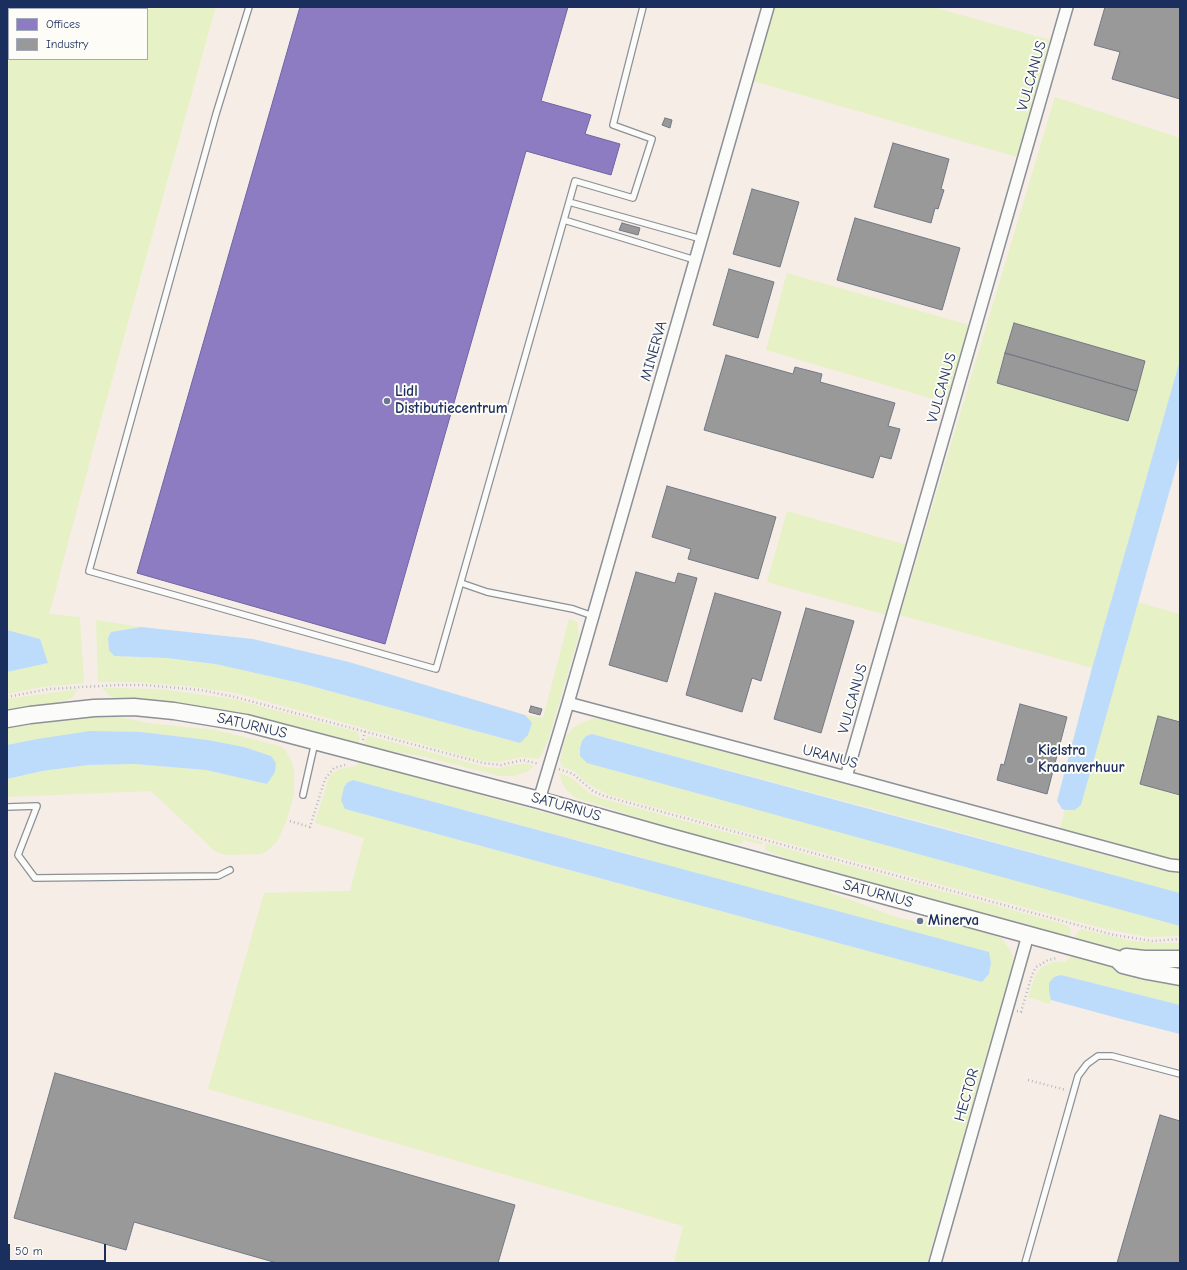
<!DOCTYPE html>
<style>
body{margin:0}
#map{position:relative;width:1187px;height:1270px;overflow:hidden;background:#fcfbf8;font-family:"Comic Neue",sans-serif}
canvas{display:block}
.frame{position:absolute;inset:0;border:8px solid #1b2f5e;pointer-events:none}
.legend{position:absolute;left:8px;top:8px;width:140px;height:52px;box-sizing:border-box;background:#fdfcf7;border:1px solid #a3aaba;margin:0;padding:5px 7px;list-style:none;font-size:12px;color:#1b2f5e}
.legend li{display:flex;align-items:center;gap:8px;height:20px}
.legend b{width:20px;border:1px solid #a3aaba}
.scale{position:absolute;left:8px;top:1244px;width:98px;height:18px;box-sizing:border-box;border:2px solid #1b2f5e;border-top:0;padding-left:5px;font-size:12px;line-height:14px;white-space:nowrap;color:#1b2f5e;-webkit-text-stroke:3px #fdfcf7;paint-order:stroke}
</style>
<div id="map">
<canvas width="1187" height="1270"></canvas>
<div class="frame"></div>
<ul class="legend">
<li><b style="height:11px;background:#8e7cc3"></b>Offices</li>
<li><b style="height:11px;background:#999"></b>Industry</li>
</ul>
<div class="scale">50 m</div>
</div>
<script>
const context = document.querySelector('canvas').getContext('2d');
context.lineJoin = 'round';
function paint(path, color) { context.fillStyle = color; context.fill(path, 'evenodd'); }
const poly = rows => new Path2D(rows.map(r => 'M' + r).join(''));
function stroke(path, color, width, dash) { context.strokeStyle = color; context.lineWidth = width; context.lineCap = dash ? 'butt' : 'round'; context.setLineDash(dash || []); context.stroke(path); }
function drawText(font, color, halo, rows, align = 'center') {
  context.font = font + ' "Comic Neue",sans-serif'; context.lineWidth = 4; context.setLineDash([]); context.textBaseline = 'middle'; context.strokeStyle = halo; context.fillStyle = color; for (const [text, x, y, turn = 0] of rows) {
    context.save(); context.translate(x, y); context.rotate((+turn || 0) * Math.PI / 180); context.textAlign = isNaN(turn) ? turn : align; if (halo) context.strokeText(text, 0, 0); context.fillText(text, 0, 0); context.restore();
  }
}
const built = poly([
 [216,7,1180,7,1180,1263,7,1263,7,427,92,453]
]);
const green = poly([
 [7,7,216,7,92,453,49,614,80,617,84,683,41,687,7,694,7,672,48,663,40,639,7,630],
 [9,9,147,9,147,59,9,59],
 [775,7,933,7,1050,40,1017,157,753,81],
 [1055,97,1180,138,1180,360,1092,668,900,615],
 [787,273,969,325,948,399,934,396,933,399,766,350],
 [787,511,907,545,886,615,767,582],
 [1137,602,1180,614,1180,859,1168,858,1060,829,1065,810,1069,811,1081,805],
 [569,619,577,622,579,635,548,741,540,757,537,759,521,757,499,762,483,761,236,693,187,686,160,684,137,682,98,682,96,620,141,627,111,632,108,638,109,650,114,656,167,658,215,664,300,683,520,743,532,723,525,715,543,718],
 [102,688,160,689,233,699,357,732,360,737,358,745,231,712,179,704,119,700,110,696],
 [78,689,72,698,58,704,7,712,7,699],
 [110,715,148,723,215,730,264,742,279,746,285,750,292,762,294,770,294,794,287,819,278,840,266,852,260,854,225,855,216,852,151,791,7,797,7,779,42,771,88,765,134,764,206,770,267,784,271,756,244,747,208,740,175,736,37,739,7,745,7,728,26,723,72,717],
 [595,718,606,719,1163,871,1180,873,1180,893,1175,892,919,821,592,734,586,736,1180,926,1180,936,1148,937,1101,928,609,795,597,789,586,782,574,771,563,767,560,762,563,745,566,736,574,727,583,722],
 [370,736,485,767,499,768,525,763,534,766,528,771,515,776,500,776,426,757,364,747,366,739],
 [360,761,498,800,831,889,830,893,851,900,893,916,923,924,924,920,956,923,989,933,1001,938,1011,951,1013,958,1012,967,927,1263,674,1263,683,1226,208,1089,264,893,350,891,364,838,315,823,329,777,334,772,340,769,356,766],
 [353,780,640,857,989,974,982,982,345,809,348,782],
 [559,773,570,777,588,792,600,798,763,842,762,845,744,840,742,844,713,842,648,823,612,809,579,799,573,796,565,788,562,782],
 [766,843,1067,925,1071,930,1069,938,820,871,765,850],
 [1082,929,1131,941,1155,943,1180,943,1180,955,1123,953,1074,940,1077,932],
 [1071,955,1180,983,1180,1005,1061,975,1049,992,1051,1000,1049,1004,1028,997,1035,976,1042,967,1053,962,1066,962]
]);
const water = poly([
 [1180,360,1180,454,1081,805,1075,810,1065,810,1062,809,1057,801,1092,668],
 [141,627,253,639,349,662,525,715,532,723,528,735,520,743,300,683,215,664,167,658,114,656,109,650,108,638,111,632],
 [7,630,40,639,48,663,7,672],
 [90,731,141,732,208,740,244,747,271,756,276,763,275,772,267,784,206,770,134,764,88,765,42,771,7,779,7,745,37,739],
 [592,734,1180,893,1180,926,587,763,580,756,580,748,582,741,586,736],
 [353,780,989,952,991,963,989,974,982,982,345,809,341,800,344,787,348,782],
 [1061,975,1180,1005,1180,1034,1121,1019,1051,1000,1049,992,1049,983,1054,977]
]);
const offices = poly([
 [300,7,568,7,541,101,591,115,585,134,620,144,611,175,526,151,385,644,137,573,300,7]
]);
const industry = poly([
 [1105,7,1180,7,1180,99,1112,79,1120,52,1094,45,1105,7],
 [665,118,672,120,670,128,662,125,665,118],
 [893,143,949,159,941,189,944,190,938,209,935,208,931,223,874,207,893,143],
 [752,189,799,202,780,267,733,254,752,189],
 [855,218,960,248,942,310,837,280,855,218],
 [622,223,640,228,638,235,619,230,622,223],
 [729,269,774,282,758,338,713,325,729,269],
 [1014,323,1145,361,1137,391,1005,353,1014,323],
 [1005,353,1137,391,1128,421,997,383,1005,353],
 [726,355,793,374,795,367,822,374,820,382,895,403,888,426,900,429,891,459,880,456,873,478,704,430,726,355],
 [667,486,776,517,758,579,688,559,691,549,652,537,667,486],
 [636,572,675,583,678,573,697,578,667,682,609,665,636,572],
 [715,593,781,612,761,681,752,678,742,712,686,695,715,593],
 [806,608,854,621,821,733,774,719,806,608],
 [1020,704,1067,717,1047,794,997,780,1001,764,1004,765,1020,704],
 [531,706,542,709,540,715,529,712,531,706],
 [1158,716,1180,722,1180,795,1140,784,1158,716],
 [55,1073,515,1205,498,1263,277,1263,134,1222,126,1250,14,1218,55,1073],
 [1160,1115,1180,1121,1180,1263,1117,1263,1160,1115]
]);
const path = poly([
 [7,697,49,689,118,685,144,685,201,690,235,697,483,763,501,765,523,760,539,764],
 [363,740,365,731],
 [559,769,573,774,593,791,604,796,1114,935,1152,941,1180,939],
 [290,821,310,827,325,779,334,768,345,765],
 [1017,1011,1021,1012,1032,975,1036,967,1048,960,1057,958],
 [1028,1080,1066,1090]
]);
const service = poly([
 [249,7,216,114,89,571,436,669,575,181,633,198,652,139,613,125,643,7],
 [569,202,701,239],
 [564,220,695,260],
 [461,583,487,592,573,609,593,616],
 [303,795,315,742],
 [7,807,37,806,18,855,35,878,218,876,230,870],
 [1025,1263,1078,1076,1087,1064,1098,1056,1112,1056,1180,1074]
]);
const minor = poly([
 [568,703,768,7],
 [846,777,1067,7],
 [539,800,568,703,846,777,1170,865,1180,866],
 [935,1263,1028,935]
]);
const secondary = poly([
 [7,719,30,715,94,708,134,707,174,711,246,723,539,800,666,836,1117,959,1123,965,1147,971,1180,977],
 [1126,957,1144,959,1180,959]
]);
const markers = [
 [387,401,4,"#6a7694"],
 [1030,760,4,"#6a7694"],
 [920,921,4,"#6a7694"]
];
const streetNames = [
 ["VULCANUS",1032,76,-74],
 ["MINERVA",654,351,-74],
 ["VULCANUS",942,388,-74],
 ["VULCANUS",853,699,-74],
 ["SATURNUS",252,726,13],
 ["URANUS",830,757,15],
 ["SATURNUS",566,807,16],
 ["SATURNUS",878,894,15],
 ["HECTOR",967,1095,-74]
];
const poiNames = [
 ["Lidl",395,392],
 ["Distibutiecentrum",395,409],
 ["Kielstra",1038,751],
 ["Kraanverhuur",1038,768],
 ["Minerva",928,921]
];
paint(built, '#f6ede6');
paint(green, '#e6f1c6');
paint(water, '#bddcfb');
paint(offices, '#8e7cc3');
stroke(offices, '#6c65a5', 1);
paint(industry, '#999');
stroke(industry, '#737987', 1);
stroke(service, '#8c9097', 8);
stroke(minor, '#8c9097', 14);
stroke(secondary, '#8c9097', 19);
stroke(path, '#b6b9bd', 2.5, [1, 3]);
stroke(service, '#fbfbf9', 5.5);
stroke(minor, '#fbfbf9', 11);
stroke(secondary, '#fbfbf9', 16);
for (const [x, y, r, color] of markers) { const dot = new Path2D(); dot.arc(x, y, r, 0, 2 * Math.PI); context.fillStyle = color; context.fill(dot); stroke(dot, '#fdfcf7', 1.5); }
drawText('15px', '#1b2f5e', '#fdfcf7', streetNames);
drawText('bold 15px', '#1b2f5e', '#fdfcf7', poiNames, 'left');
</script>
